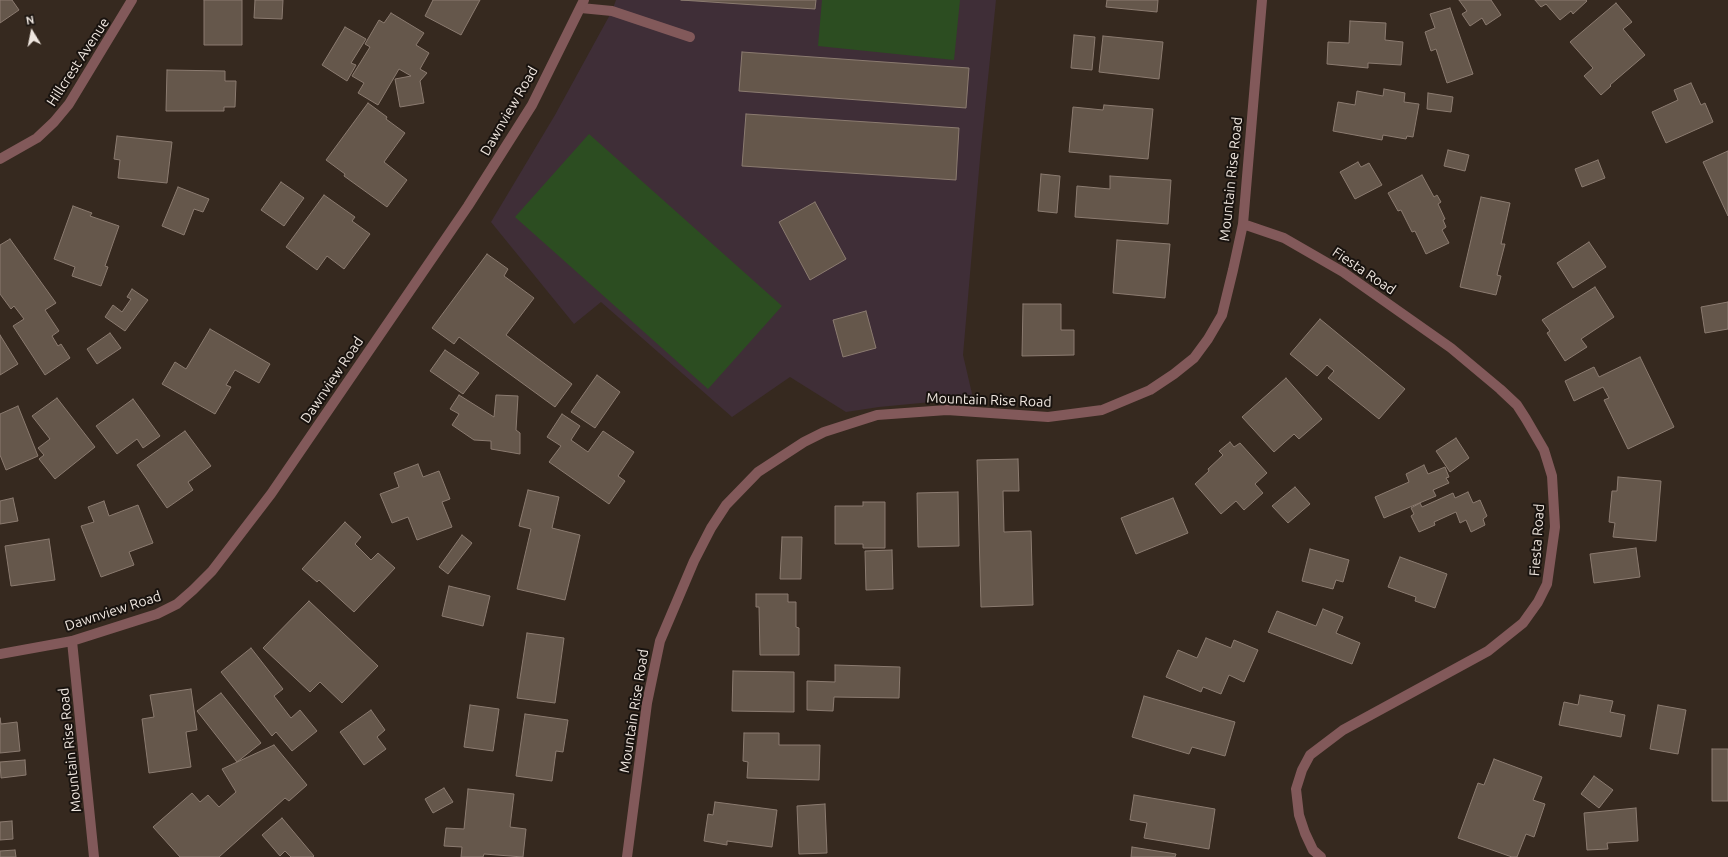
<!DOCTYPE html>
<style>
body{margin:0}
#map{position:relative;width:1728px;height:857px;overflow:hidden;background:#36291f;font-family:Ubuntu,sans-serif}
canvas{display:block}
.north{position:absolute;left:12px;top:12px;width:40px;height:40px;-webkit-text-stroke:3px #19130f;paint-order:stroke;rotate:350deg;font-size:11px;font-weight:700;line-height:16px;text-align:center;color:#efe6df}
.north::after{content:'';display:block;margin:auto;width:14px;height:18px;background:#efe6df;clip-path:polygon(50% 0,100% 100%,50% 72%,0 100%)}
</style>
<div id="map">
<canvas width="1728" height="857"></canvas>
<div class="north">N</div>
</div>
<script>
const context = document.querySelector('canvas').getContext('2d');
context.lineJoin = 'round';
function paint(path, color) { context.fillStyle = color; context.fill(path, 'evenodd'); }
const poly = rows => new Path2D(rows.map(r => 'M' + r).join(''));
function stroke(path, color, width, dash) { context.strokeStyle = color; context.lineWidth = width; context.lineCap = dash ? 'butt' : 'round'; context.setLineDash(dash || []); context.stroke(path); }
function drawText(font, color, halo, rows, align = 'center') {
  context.font = font + ' Ubuntu,sans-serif'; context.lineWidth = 4; context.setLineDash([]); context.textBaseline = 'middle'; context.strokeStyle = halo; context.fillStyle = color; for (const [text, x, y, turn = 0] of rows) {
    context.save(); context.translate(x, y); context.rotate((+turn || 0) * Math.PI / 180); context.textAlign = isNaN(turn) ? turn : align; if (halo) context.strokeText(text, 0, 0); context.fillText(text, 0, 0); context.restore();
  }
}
const education = poly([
 [616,0,996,0,981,147,963,355,973,398,879,407,846,412,790,377,732,417,601,302,574,324,491,222,555,115,612,11]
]);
const green = poly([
 [822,0,960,0,954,60,818,46],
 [589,134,782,306,708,389,515,217]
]);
const building = poly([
 [0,0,12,0,19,10,0,23,0,0],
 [204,0,242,0,242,45,204,45,204,0],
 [255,0,283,0,282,19,254,18,255,0],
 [433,0,480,0,461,35,425,16,433,0],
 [681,0,816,0,815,9,681,0],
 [1107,0,1158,0,1157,12,1106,7,1107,0],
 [1459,0,1491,0,1501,15,1486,25,1482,18,1470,26,1462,14,1467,11,1459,0],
 [1535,0,1586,0,1587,1,1573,14,1571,11,1560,20,1546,4,1541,7,1535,0],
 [1616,3,1632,22,1623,29,1645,55,1610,85,1611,86,1601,95,1584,76,1593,68,1570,42,1616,3],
 [1450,8,1473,74,1447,83,1436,49,1431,51,1425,32,1435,28,1430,14,1450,8],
 [391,13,424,33,416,45,429,53,420,69,427,73,420,81,424,103,400,107,395,79,411,76,399,69,378,105,358,93,364,83,352,76,370,47,365,44,379,20,384,23,391,13],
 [1350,21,1386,23,1385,40,1403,42,1401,65,1368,63,1368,68,1327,64,1328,42,1349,43,1350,21],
 [345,27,366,39,351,63,356,65,347,81,322,65,345,27],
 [1074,35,1095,37,1092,70,1071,68,1074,35],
 [1103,36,1163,42,1159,79,1099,72,1103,36],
 [742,52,969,68,966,108,739,91,742,52],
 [167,70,225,71,225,81,236,81,235,107,224,107,224,111,166,111,167,70],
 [1691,83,1701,105,1705,103,1713,122,1666,143,1652,112,1678,100,1674,90,1691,83],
 [1384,89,1405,93,1404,102,1419,104,1413,137,1407,136,1406,139,1383,135,1382,140,1333,131,1338,102,1355,105,1357,91,1383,96,1384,89],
 [1428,93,1453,97,1451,112,1427,109,1428,93],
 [368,103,387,117,386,119,405,133,384,162,407,180,387,207,344,176,345,174,326,160,368,103],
 [1104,105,1153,109,1148,159,1069,152,1073,107,1103,110,1104,105],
 [746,114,959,128,956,180,742,166,746,114],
 [117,136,172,142,167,183,118,178,120,160,114,159,117,136],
 [1448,150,1469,155,1465,171,1444,166,1448,150],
 [1728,151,1728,216,1703,162,1728,151],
 [1598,160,1605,178,1582,187,1575,169,1598,160],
 [1358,162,1361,167,1369,163,1382,185,1355,199,1340,172,1358,162],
 [1041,174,1060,176,1057,213,1038,211,1041,174],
 [1422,175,1434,197,1437,195,1441,202,1438,204,1445,219,1443,220,1446,227,1442,230,1449,243,1426,254,1415,231,1412,232,1401,210,1398,211,1388,193,1422,175],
 [1110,176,1171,180,1168,224,1075,217,1077,186,1110,189,1110,176],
 [281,182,304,198,284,226,261,210,281,182],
 [178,187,209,199,203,212,194,209,184,235,162,226,178,187],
 [324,195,355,217,352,221,370,234,344,269,327,256,317,270,286,247,324,195],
 [1481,197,1510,203,1501,244,1505,244,1497,275,1501,276,1496,295,1460,287,1481,197],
 [815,202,846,259,810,280,779,222,815,202],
 [73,206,92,213,90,216,119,226,105,266,108,267,101,286,72,276,75,267,54,259,73,206],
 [10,239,56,303,45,310,59,331,52,336,58,346,61,344,70,358,45,375,13,326,24,319,14,306,11,309,0,294,0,245,10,239],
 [1117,240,1170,244,1165,298,1113,293,1117,240],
 [1589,242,1606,267,1573,288,1557,263,1589,242],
 [487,254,508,269,504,276,534,298,506,335,572,384,555,407,459,337,454,344,432,328,487,254],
 [1595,287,1614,317,1581,339,1587,347,1565,361,1547,333,1550,331,1542,320,1595,287],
 [132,289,148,300,125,331,105,317,113,305,122,312,131,299,127,297,132,289],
 [1728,302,1728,329,1705,333,1701,307,1728,302],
 [1023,304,1061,304,1061,330,1074,330,1074,355,1022,356,1023,304],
 [866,311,876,348,843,357,833,320,866,311],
 [1320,319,1405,389,1379,419,1328,378,1334,371,1327,365,1317,376,1290,354,1320,319],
 [210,329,270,364,259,383,235,370,226,385,231,387,215,414,162,384,175,362,186,369,210,329],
 [110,333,121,348,97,364,87,349,110,333],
 [0,335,18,364,0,375,0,335],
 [445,350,479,373,463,394,430,371,445,350],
 [1640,357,1674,427,1628,449,1604,400,1609,398,1603,387,1574,401,1565,381,1594,367,1599,377,1640,357],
 [597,375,620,392,595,428,571,412,597,375],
 [1286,378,1322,419,1299,439,1294,434,1274,452,1242,417,1286,378],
 [459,395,494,417,496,395,518,396,516,430,520,433,520,454,491,449,491,441,474,440,452,425,459,414,450,409,459,395],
 [57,398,95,447,55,479,39,459,44,455,38,448,50,439,32,416,57,398],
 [133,399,160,436,143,448,137,439,117,454,96,426,133,399],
 [18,406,38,456,6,470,0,455,0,414,18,406],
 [562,414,580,426,571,440,588,452,603,431,634,452,618,476,625,481,609,504,549,462,561,446,547,437,562,414],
 [185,431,211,466,188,482,193,490,167,508,137,465,185,431],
 [1456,438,1469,458,1450,472,1436,451,1456,438],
 [1230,442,1234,447,1240,443,1267,473,1255,484,1263,493,1244,510,1236,501,1221,514,1195,484,1209,471,1208,469,1223,455,1219,451,1230,442],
 [1018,459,1019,491,1003,491,1004,532,1031,531,1033,605,981,607,977,460,1018,459],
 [418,464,423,477,439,471,450,499,442,502,452,527,417,540,408,517,392,523,380,494,399,487,394,473,418,464],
 [1424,465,1428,474,1445,467,1449,477,1446,478,1449,483,1433,490,1436,496,1384,518,1375,497,1409,482,1406,474,1424,465],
 [1618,477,1661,481,1656,541,1613,537,1615,523,1609,522,1612,491,1617,491,1618,477],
 [1295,487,1310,504,1288,523,1272,506,1295,487],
 [528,490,559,497,552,528,580,535,565,600,517,589,531,529,519,526,528,490],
 [958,492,959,546,918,547,917,493,958,492],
 [1468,492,1473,503,1480,500,1487,516,1483,519,1485,525,1471,532,1466,520,1460,523,1456,512,1434,522,1435,525,1419,532,1411,516,1414,514,1411,508,1420,503,1422,507,1453,493,1455,498,1468,492],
 [13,498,18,521,0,524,0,501,13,498],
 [1173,498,1188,533,1136,554,1121,518,1173,498],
 [104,501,109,516,138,505,153,543,129,552,134,565,101,577,81,526,94,522,88,507,104,501],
 [863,502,885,502,885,548,863,548,863,544,835,544,835,506,863,506,863,502],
 [345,522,361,537,355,544,371,560,378,553,395,568,354,612,319,580,317,582,302,569,345,522],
 [462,535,472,543,448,574,439,567,462,535],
 [782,537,802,537,801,579,780,579,782,537],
 [49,539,55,580,11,586,5,546,49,539],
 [1636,548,1640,577,1594,583,1590,554,1636,548],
 [1310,549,1349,560,1343,582,1336,580,1333,589,1302,581,1310,549],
 [892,550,893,589,866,590,865,551,892,550],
 [1400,557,1447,574,1435,608,1415,601,1416,597,1388,587,1400,557],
 [449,586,490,596,483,626,442,616,449,586],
 [756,594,788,594,788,602,796,602,796,627,799,628,799,655,760,655,759,607,756,607,756,594],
 [309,601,378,666,342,703,320,682,310,692,263,648,309,601],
 [1323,609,1343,617,1336,633,1360,643,1352,664,1268,632,1277,611,1316,626,1323,609],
 [527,633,564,638,555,703,517,698,527,633],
 [1206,638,1231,648,1234,640,1258,650,1244,682,1229,675,1221,694,1203,687,1201,692,1166,677,1178,650,1197,658,1206,638],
 [251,648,283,689,274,696,291,718,300,710,317,731,292,751,276,732,272,736,221,672,251,648],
 [835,665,900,667,899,698,834,697,833,711,807,710,807,681,835,682,835,665],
 [733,671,794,672,794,712,732,711,733,671],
 [191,689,197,730,186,732,191,767,149,773,142,719,154,717,150,695,191,689],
 [221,693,261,743,237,762,197,711,221,693],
 [1580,695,1613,701,1610,712,1625,715,1621,737,1559,725,1564,702,1578,705,1580,695],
 [1144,696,1235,722,1225,756,1192,747,1189,754,1132,737,1144,696],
 [470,705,499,709,493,751,464,747,470,705],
 [1658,705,1686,710,1678,754,1650,749,1658,705],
 [371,710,385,730,377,737,386,749,364,765,340,732,371,710],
 [525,714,568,720,563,752,556,751,552,781,516,776,525,714],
 [0,718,1,724,17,722,20,751,0,753,0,718],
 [744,733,779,733,779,745,820,745,819,780,747,778,748,762,743,761,744,733],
 [274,745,307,785,289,801,285,798,219,857,180,857,153,827,192,793,200,802,208,795,219,807,236,792,222,769,274,745],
 [1712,749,1728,749,1728,801,1712,801,1712,749],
 [1494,759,1542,777,1533,800,1545,804,1534,837,1526,834,1517,857,1512,857,1458,838,1478,783,1484,785,1494,759],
 [25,760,26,775,1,778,0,762,25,760],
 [1594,776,1613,790,1599,808,1581,794,1594,776],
 [444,788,453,802,433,813,425,799,444,788],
 [468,789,514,794,510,827,526,829,523,857,484,854,483,857,461,857,462,847,444,846,446,828,464,829,468,789],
 [1134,795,1215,809,1209,849,1144,838,1147,823,1130,820,1134,795],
 [715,802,777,810,772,847,727,841,727,845,704,841,708,814,713,815,715,802],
 [825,804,827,853,799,854,797,806,825,804],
 [1636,808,1638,841,1607,843,1608,849,1587,850,1584,813,1636,808],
 [282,818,314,856,313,857,291,857,285,851,280,856,262,835,282,818],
 [12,821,13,839,0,840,0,822,12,821],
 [1132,847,1176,854,1175,857,1131,857,1132,847],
 [15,850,16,857,0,857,0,851,15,850]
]);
const lane = poly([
 [581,8,612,11,690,37]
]);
const street = poly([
 [0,159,37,138,54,122,69,104,132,0],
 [1243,224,1284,238,1343,272,1451,348,1500,389,1517,405,1526,419,1544,450,1552,476,1555,527,1547,584,1538,602,1523,623,1488,651,1343,730,1310,755,1302,770,1296,789,1299,815,1305,833,1313,850,1321,857],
 [72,641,94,857],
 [0,654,72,641,157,614,177,604,193,590,212,571,271,494,468,206,532,105,584,0],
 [627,857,647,703,660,641,694,561,711,528,726,505,758,472,804,442,824,432,877,415,947,410,1048,417,1102,410,1150,390,1174,374,1194,358,1208,339,1222,315,1233,270,1243,224,1262,0]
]);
const streetNames = [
 ["Hillcrest Avenue",78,62,-57],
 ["Dawnview Road",509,111,-60],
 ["Mountain Rise Road",1231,179,-84],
 ["Fiesta Road",1364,271,34],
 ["Dawnview Road",332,380,-56],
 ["Mountain Rise Road",989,400,2],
 ["Fiesta Road",1537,540,-86],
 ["Dawnview Road",113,611,-18],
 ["Mountain Rise Road",634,711,-81],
 ["Mountain Rise Road",70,750,-96]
];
paint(education, '#3f2e37');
paint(green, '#2c4d21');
paint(building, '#65574b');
stroke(building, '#8b7b70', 1);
stroke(lane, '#82595a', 10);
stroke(street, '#82595a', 10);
drawText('14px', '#efe6df', '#19130f', streetNames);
</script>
